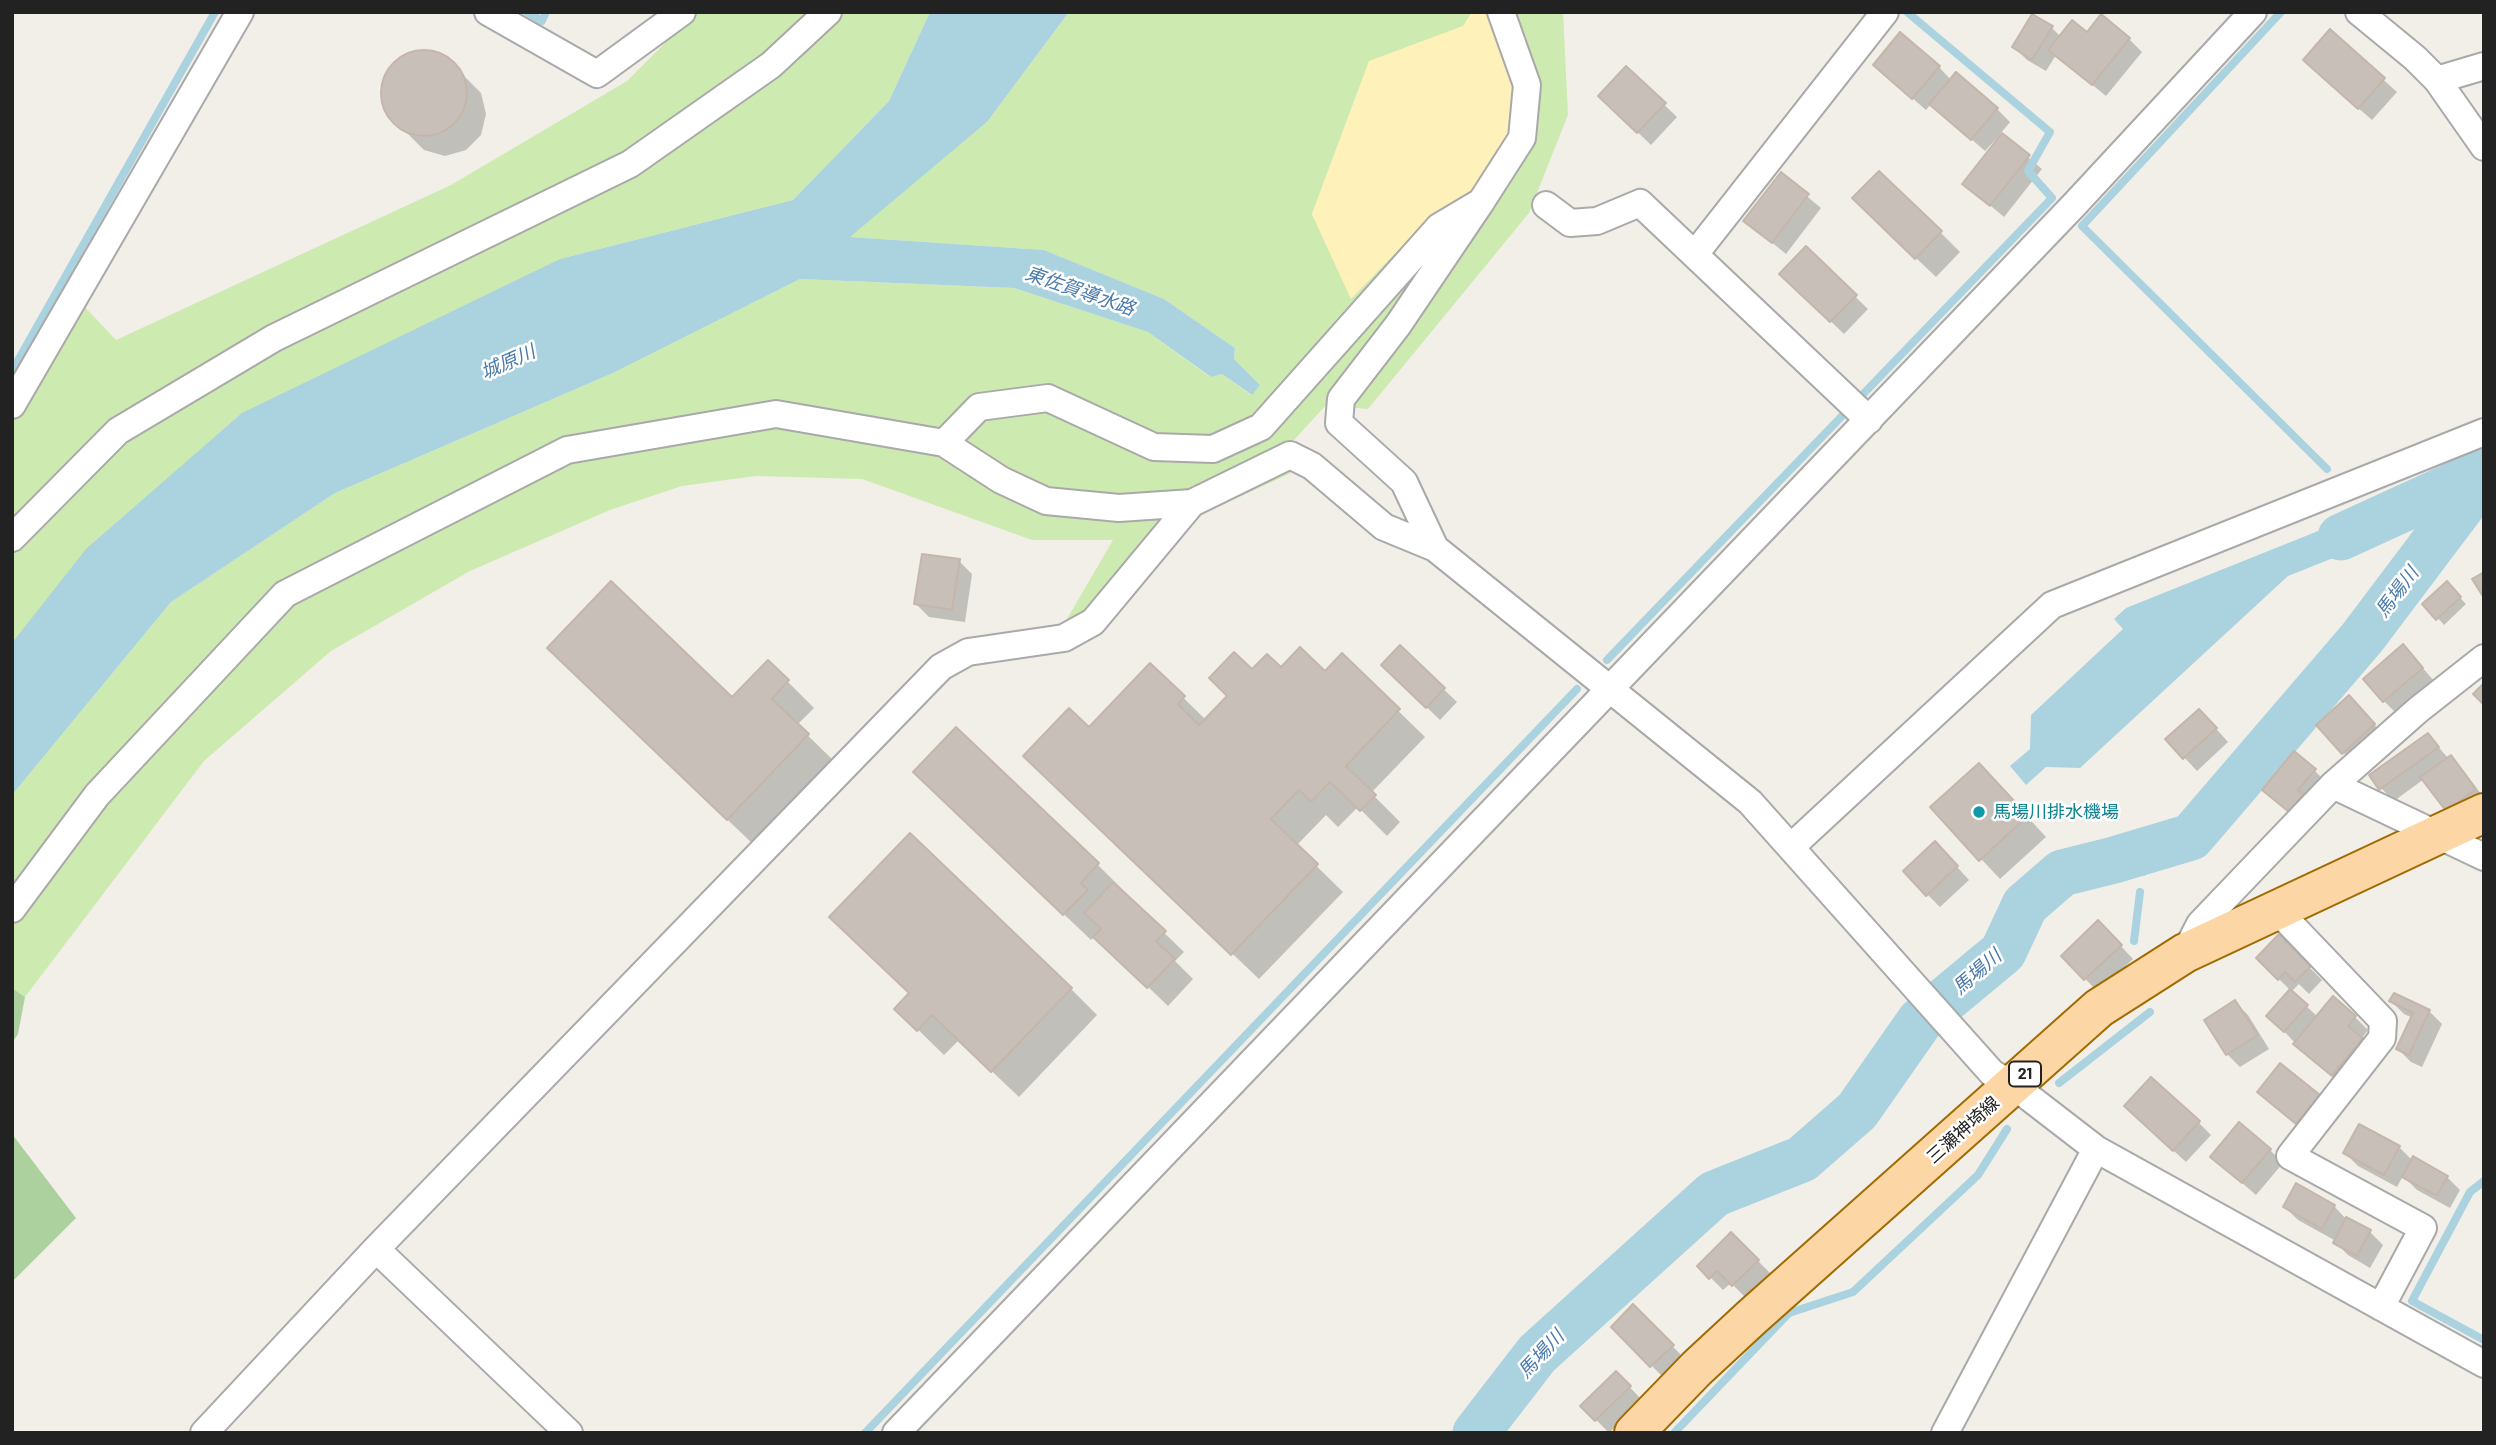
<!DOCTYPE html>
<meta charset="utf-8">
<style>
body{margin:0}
#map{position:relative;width:2496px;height:1445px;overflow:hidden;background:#f2efe9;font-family:Barlow,sans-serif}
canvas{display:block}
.frame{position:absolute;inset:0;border:14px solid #222;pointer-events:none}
</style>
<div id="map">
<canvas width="2496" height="1445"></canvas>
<div class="frame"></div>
</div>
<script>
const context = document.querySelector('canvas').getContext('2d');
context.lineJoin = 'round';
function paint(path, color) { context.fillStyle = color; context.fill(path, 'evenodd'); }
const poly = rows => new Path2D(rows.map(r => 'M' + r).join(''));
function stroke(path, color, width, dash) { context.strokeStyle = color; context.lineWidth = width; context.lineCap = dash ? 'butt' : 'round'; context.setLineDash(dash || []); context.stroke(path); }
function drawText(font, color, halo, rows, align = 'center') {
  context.font = font + ' Barlow,"Noto Sans JP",sans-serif'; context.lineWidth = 5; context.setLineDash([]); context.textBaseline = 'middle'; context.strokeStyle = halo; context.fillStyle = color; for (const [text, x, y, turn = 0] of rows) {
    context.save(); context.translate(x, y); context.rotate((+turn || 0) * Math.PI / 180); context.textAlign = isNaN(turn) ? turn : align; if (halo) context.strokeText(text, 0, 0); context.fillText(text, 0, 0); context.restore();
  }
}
const grass = poly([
 [696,12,930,12,889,101,793,200,560,259,12,643,12,380,64,285,116,340,451,185,627,81],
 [1069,12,1472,12,1464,26,1369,62,1312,214,1351,298,1431,216,1473,192,1489,12,1563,12,1568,115,1529,213,1368,409,1326,405,1285,450,1291,473,1188,521,1087,639,1064,624,1113,540,1032,540,862,479,756,476,682,486,610,510,470,571,331,651,204,761,25,997,12,988,12,795,171,602,335,493,613,373,800,279,1014,288,1148,332,1210,377,1222,374,1251,395,1260,385,1234,359,1235,348,1164,299,1044,250,849,237,987,122]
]);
const forest = poly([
 [12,988,25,997,18,1034,12,1043],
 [12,1134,76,1218,12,1282]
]);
const sand = poly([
 [1472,12,1489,12,1518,93,1514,128,1473,192,1431,216,1351,299,1312,214,1369,61,1463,26]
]);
const water = poly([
 [930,12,1069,12,987,122,850,237,1044,250,1164,299,1235,348,1234,359,1260,385,1252,395,1222,374,1211,377,1148,332,1014,288,800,279,613,373,335,493,171,602,12,795,12,643,86,549,242,413,560,259,793,200,889,101],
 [2398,499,2401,531,2288,576,2080,768,2046,767,2026,785,2010,766,2030,749,2031,715,2123,629,2114,619,2126,608]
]);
const shadow = poly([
 [2052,28,2061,37,2087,34,2129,39,2142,52,2106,96,2056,55,2046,71,2027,60,2014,47],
 [2330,32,2397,92,2372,120,2318,73],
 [423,51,445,57,481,93,486,114,481,135,466,150,445,156,424,150,388,114,382,93,388,72,403,57],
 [1939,67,1951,80,1956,74,1997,109,2010,122,2000,134,2042,169,2004,217,1965,184,1998,141,1996,139,1985,151,1931,104,1926,110,1888,77],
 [1626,68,1677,117,1651,145,1600,96],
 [1781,175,1821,208,1786,254,1746,221],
 [1874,218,1940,232,1960,252,1936,277],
 [1806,249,1868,309,1844,334,1782,274],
 [959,561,972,574,965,622,929,617,916,604],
 [2447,584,2466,604,2444,625,2425,604],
 [1400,647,1457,702,1440,720,1383,665],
 [1342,656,1425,737,1371,793,1400,822,1387,836,1358,807,1338,827,1326,815,1296,846,1343,892,1259,979,1052,782,1089,730,1150,665,1206,720,1252,672,1281,670,1325,673],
 [2415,659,2434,681,2397,714,2384,701],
 [768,662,814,708,797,725,834,761,754,845,575,674,732,700],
 [2362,710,2386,738,2356,765,2343,752],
 [2212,724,2228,742,2197,771,2168,740],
 [956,729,1098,865,1124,891,1122,892,1184,952,1175,961,1193,979,1168,1006,1095,936,1091,940,942,798],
 [2428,735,2448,758,2450,757,2463,770,2484,798,2447,810,2424,779,2394,801,2381,788],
 [2314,770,2327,783,2302,824,2264,790],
 [1998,785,2046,837,2000,879,1933,808],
 [1948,857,1969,880,1940,907,1927,894],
 [2098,922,2133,959,2098,992,2063,956],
 [2279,937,2322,980,2309,994,2299,984,2291,992,2318,1017,2355,1017,2368,1030,2361,1039,2374,1053,2346,1087,2308,1057,2269,1015,2291,991,2258,958],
 [1071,989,1097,1015,1019,1097,959,1040,944,1055,897,1009],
 [2391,1001,2429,1011,2442,1024,2422,1067,2411,1062,2398,1049,2413,1018,2404,1014],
 [2235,1002,2248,1015,2269,1049,2240,1067,2227,1054],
 [2281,1066,2332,1110,2310,1136,2259,1092],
 [2139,1119,2198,1122,2211,1135,2186,1162],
 [2399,1147,2413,1161,2447,1177,2460,1190,2450,1208,2417,1190,2403,1176,2397,1187,2358,1166,2345,1153],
 [2270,1150,2283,1163,2256,1195,2212,1157],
 [2334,1206,2346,1219,2370,1232,2383,1245,2370,1268,2348,1255,2335,1242,2336,1241,2298,1220,2285,1207],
 [1731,1234,1771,1274,1746,1298,1731,1283,1723,1290,1699,1266],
 [1634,1307,1685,1359,1665,1379,1613,1327],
 [1616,1373,1642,1400,1609,1433,1583,1406]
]);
const stream = poly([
 [527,12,542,21,546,12],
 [2281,12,2082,226,2327,469],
 [12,371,215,12],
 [1607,660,2052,198,2028,171,2050,132,1907,12],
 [2143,872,2146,851],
 [2134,941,2140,892],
 [2059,1083,2150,1012],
 [2484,1181,2470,1192,2412,1301,2484,1340],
 [865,1433,1577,689],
 [1674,1433,1789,1313,1853,1292,1978,1175,2007,1129]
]);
const river = poly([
 [2341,537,2483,472],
 [1476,1433,1537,1354,1714,1194,1802,1159,1857,1111,1920,1021,2003,952,2025,905,2062,873,2114,860,2191,837,2362,638,2484,476]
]);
const building = poly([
 [2032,14,2053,26,2032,60,2012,47,2032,14],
 [2101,14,2130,38,2092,85,2048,50,2072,20,2087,32,2101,14],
 [2330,29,2385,78,2358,109,2303,60,2330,29],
 [1900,32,1940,66,1912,99,1873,65,1900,32],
 '381 93a43 43 0 1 1 86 0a43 43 0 1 1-86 0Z',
 [1626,66,1666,103,1637,133,1598,96,1626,66],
 [1956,72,1998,108,1971,140,1929,104,1956,72],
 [2002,133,2030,155,1990,206,1962,184,2002,133],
 [1879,171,1942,231,1915,259,1852,198,1879,171],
 [1781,172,1809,194,1772,243,1743,221,1781,172],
 [1806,246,1857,295,1830,322,1779,274,1806,246],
 [922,554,960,559,952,610,914,604,922,554],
 [2484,572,2484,598,2472,579,2484,572],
 [611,581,732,697,768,660,789,680,772,699,809,734,727,820,547,648,611,581],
 [2447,581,2461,597,2436,620,2422,604,2447,581],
 [2403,644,2423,668,2383,702,2363,679,2403,644],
 [1400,645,1445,688,1426,708,1381,665,1400,645],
 [1300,647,1325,671,1342,653,1400,709,1346,766,1376,795,1360,811,1330,782,1311,802,1299,790,1271,819,1318,864,1231,955,1023,756,1069,708,1089,727,1150,663,1185,696,1178,704,1199,725,1227,696,1209,678,1234,652,1252,669,1267,654,1281,667,1300,647],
 [2484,683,2484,705,2473,694,2484,683],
 [2349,695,2375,724,2342,754,2316,725,2349,695],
 [2199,709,2217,728,2183,759,2165,739,2199,709],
 [956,727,1099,863,1081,883,1088,890,1063,915,913,772,956,727],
 [2428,733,2439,747,2379,790,2369,775,2428,733],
 [2294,751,2316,769,2298,790,2303,794,2289,812,2262,790,2294,751],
 [2451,755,2476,789,2446,811,2420,777,2451,755],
 [1979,763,2028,816,1979,861,1930,807,1979,763],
 [910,833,1072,988,991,1072,932,1015,917,1031,894,1009,909,993,829,917,910,833],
 [1935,841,1958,866,1926,896,1903,871,1935,841],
 [1113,882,1166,931,1156,941,1175,959,1147,988,1093,937,1101,929,1084,913,1113,882],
 [2098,920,2122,945,2084,980,2061,956,2098,920],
 [2279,934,2311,966,2295,982,2285,972,2278,980,2256,958,2279,934],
 [2290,989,2308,1005,2284,1032,2266,1016,2290,989],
 [2394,993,2430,1010,2409,1055,2396,1049,2413,1013,2389,1001,2394,993],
 [2333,996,2356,1016,2348,1026,2363,1038,2332,1076,2293,1044,2333,996],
 [2235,1000,2258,1035,2226,1055,2204,1020,2235,1000],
 [2280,1063,2320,1095,2296,1124,2257,1092,2280,1063],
 [2151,1077,2200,1121,2173,1151,2124,1106,2151,1077],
 [2239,1122,2271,1149,2242,1183,2210,1157,2239,1122],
 [2359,1124,2400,1146,2384,1175,2343,1153,2359,1124],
 [2413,1156,2448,1176,2437,1196,2402,1177,2413,1156],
 [2296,1183,2335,1205,2322,1229,2283,1207,2296,1183],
 [2346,1217,2371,1230,2357,1256,2333,1243,2346,1217],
 [1731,1232,1759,1260,1732,1286,1717,1271,1709,1279,1697,1266,1731,1232],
 [1633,1304,1674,1345,1650,1367,1611,1327,1633,1304],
 [1616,1371,1631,1386,1595,1421,1580,1406,1616,1371]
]);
const minor = poly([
 [488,12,597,74,682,12],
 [2359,12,2415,58,2437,80,2484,147],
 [2437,80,2484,66],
 [1546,205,1570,223,1597,221,1640,203,1869,420],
 [1695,254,1885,12],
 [12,405,240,12],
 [944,443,979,407,1048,398,1154,447,1213,449,1261,427,1439,227,1481,202],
 [12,538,118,431,274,338,630,164,771,65,828,12],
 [1435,548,1404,482,1339,423,1341,399,1398,325,1481,202,1522,138,1527,85,1501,12],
 [2333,785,2484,857],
 [1791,847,2052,605,2484,432],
 [12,909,97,795,285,594,567,450,776,414,944,443,1001,480,1046,501,1119,508,1192,503,1290,455,1312,466,1384,527,1435,548,1750,802,1992,1073,2013,1085,2096,1149,2484,1364],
 [2276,909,2383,1021,2382,1038,2290,1156,2423,1228,2381,1307],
 [2185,953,2200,924,2333,785,2418,710,2484,658],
 [376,1249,569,1433],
 [204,1433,376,1249,941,667,968,652,1064,638,1093,622,1192,503],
 [896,1433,2075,204,2253,12],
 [1945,1433,2096,1149]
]);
const primary = poly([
 [1634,1433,1697,1368,1752,1317,2099,1008,2185,953,2484,813]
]);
const markers = [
 [1979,812,7,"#0f9aa8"]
];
const shields = [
 [2025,1074,32]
];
const shieldNames = [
 ["21",2025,1074]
];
const cultureNames = [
 ["馬場川排水機場",1993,812]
];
const streetNames = [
 ["三瀬神埼線",1963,1130,-42]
];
const waterNames = [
 ["東佐賀導水路",1080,291,19],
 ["城原川",508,362,-24],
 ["馬場川",2397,592,-53],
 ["馬場川",1977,972,-41],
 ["馬場川",1541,1354,-47]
];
paint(grass, '#cdebb0');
paint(forest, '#add19e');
paint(sand, '#fff1ba');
paint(water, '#aad3df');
paint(shadow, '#0003');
stroke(stream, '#aad3df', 8);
stroke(river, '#aad3df', 47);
paint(building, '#c7bfb8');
stroke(building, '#c4b6ab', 2);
stroke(minor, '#a9a9a9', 30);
stroke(primary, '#a06b00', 42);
stroke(minor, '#fff', 26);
stroke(primary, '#fcd6a4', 38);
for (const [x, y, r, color] of markers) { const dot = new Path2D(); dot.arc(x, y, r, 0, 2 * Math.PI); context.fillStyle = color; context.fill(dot); stroke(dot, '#fff', 2.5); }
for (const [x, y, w] of shields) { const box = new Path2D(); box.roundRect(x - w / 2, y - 12.5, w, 25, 5); context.fillStyle = '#fff'; context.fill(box); stroke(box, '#222', 2); }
drawText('bold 16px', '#222', null, shieldNames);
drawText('18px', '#0d838f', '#fff', cultureNames, 'left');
drawText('18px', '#222', '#fff', streetNames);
drawText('italic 19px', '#4a7aab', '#fff', waterNames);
</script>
